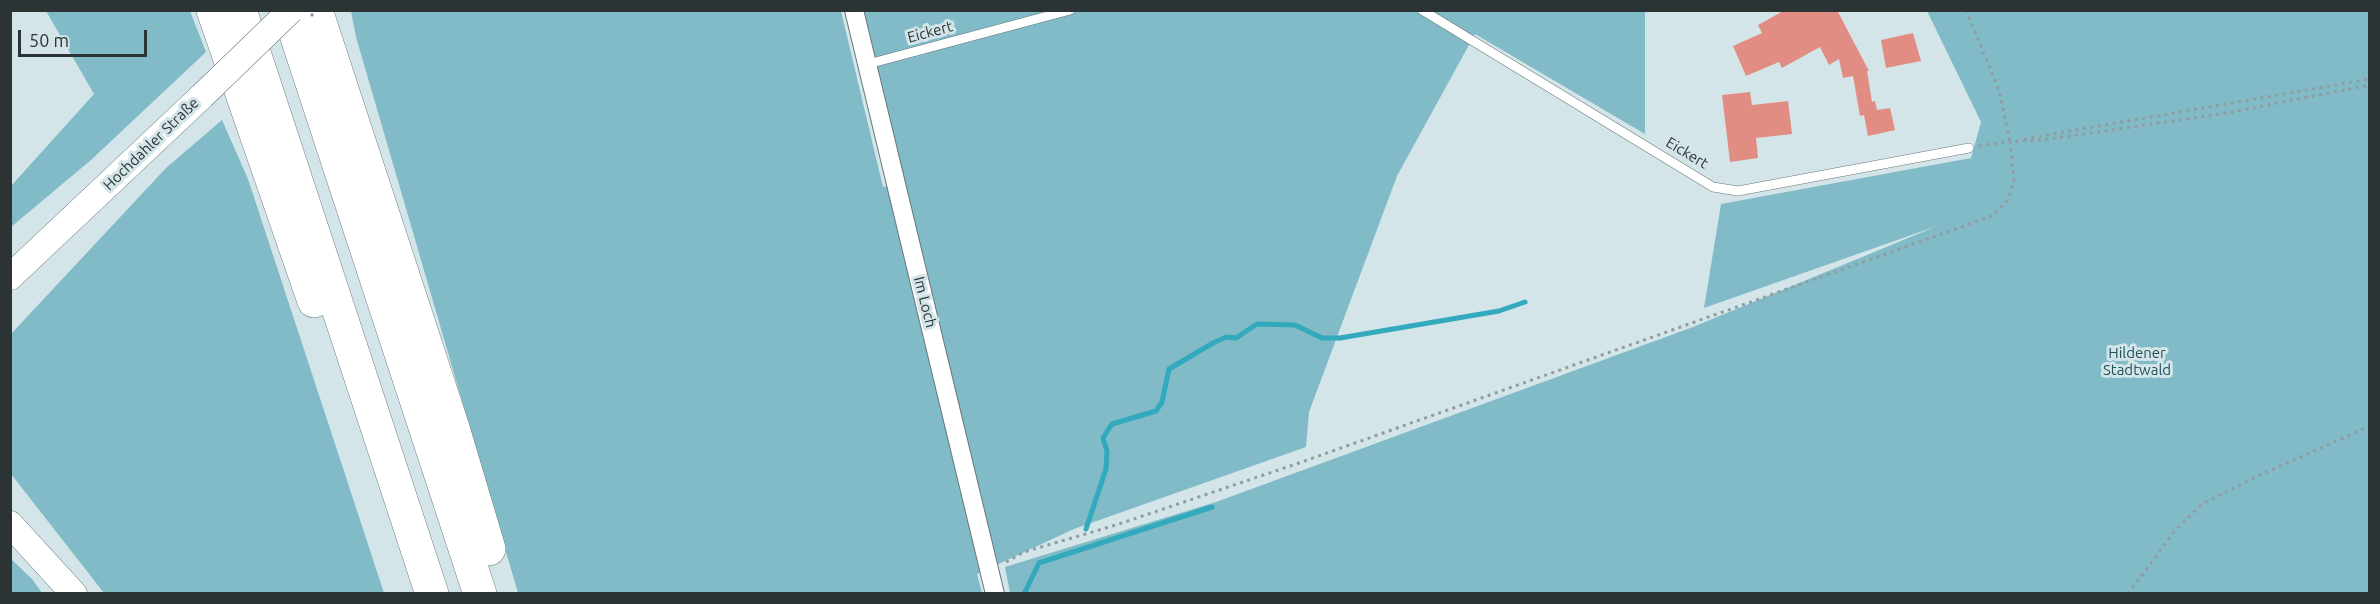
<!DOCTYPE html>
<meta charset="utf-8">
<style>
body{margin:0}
#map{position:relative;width:2380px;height:604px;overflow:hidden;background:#d4e5e9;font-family:Ubuntu,sans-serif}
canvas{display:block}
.frame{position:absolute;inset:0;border:12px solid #2c3334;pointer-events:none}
.scale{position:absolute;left:18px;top:30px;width:129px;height:27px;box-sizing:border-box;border:3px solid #2c3334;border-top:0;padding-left:8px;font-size:18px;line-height:21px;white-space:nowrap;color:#2c3334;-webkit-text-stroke:4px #d4e5e9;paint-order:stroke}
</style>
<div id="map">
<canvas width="2380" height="604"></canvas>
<div class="frame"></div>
<div class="scale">50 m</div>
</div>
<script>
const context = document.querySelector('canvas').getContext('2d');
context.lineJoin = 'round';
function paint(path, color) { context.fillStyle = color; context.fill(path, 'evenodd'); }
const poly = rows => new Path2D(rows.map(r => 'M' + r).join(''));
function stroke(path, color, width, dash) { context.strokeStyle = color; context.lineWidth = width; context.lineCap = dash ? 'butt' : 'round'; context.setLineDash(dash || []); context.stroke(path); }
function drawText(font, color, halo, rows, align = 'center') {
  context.font = font + ' Ubuntu,sans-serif'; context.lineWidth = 6; context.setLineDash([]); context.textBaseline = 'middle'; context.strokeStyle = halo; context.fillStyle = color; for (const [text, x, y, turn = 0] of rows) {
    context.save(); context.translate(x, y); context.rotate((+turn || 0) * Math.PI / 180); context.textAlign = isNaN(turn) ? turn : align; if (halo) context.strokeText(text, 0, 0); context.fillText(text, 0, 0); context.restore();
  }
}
const green = poly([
 [46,11,190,11,206,52,91,160,11,227,11,186,94,94],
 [351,11,841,11,883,187,902,183,863,11,1645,11,1645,134,1475,34,1397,176,1309,412,1306,447,1074,529,977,574,982,593,518,593,356,37],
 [1927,11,2369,11,2369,593,1010,593,1005,567,1216,502,1693,327,1937,226,1704,308,1721,204,1971,158,1981,122],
 [222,120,248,179,384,593,104,593,11,474,11,334,166,168],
 [11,559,32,579,42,593,11,593]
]);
const stream = poly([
 [1086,529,1106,469,1107,451,1103,438,1112,424,1156,411,1162,402,1169,369,1213,343,1226,337,1236,338,1257,324,1295,325,1322,338,1340,338,1499,311,1525,302],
 [1024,594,1039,563,1212,507]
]);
const building = poly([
 [1785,10,1837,10,1869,71,1867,71,1872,102,1875,101,1877,110,1890,108,1895,130,1868,136,1864,115,1860,116,1853,76,1843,78,1839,59,1829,65,1820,47,1782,68,1779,62,1746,76,1733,46,1762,33,1758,25],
 [1913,33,1921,61,1886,68,1881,40],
 [1750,92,1752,105,1788,101,1792,134,1756,138,1758,158,1730,162,1722,95]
]);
const path = poly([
 [1966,10,1999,90,2010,142],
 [2024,139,2370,79],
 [1979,146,2011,141],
 [1006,562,1024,552,1116,525,1299,463,1992,216,2008,200,2014,180,2010,142,2043,140,2227,113,2370,85],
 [1537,594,1538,593],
 [2128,594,2173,533,2202,504,2262,474,2370,426]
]);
const service = poly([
 [1422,10,1713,187,1738,191,1969,148],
 [868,64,1070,10]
]);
const minor = poly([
 [854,10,995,594]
]);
const secondary = poly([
 [10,277,202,96],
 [10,524,74,594]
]);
const motorway = poly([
 [213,10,314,301],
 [240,10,432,594],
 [288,10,480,594],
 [316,10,453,428,489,549]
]);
const pathBridge = poly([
 [311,16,317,10]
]);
const secondaryBridge = poly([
 [202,96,291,10]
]);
const streetNames = [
 ["Eickert",930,32,-15],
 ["Hochdahler Straße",151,144,-44],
 ["Eickert",1687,153,31],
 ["Im Loch",925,302,76]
];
const parkNames = [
 ["Hildener",2137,353],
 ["Stadtwald",2137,370]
];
paint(green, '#80bbc7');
stroke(stream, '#32a9bc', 5);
paint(building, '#e18d84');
stroke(service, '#67777a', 10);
stroke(minor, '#67777a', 20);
stroke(secondary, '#67777a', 27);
stroke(motorway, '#67777a', 34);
stroke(path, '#909da0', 3, [3, 4.5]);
stroke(service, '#fff', 9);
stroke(minor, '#fff', 18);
stroke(secondary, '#fff', 26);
stroke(motorway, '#fff', 33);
stroke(secondaryBridge, '#67777a', 27, []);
stroke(pathBridge, '#909da0', 3, [3, 4.5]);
stroke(secondaryBridge, '#fff', 26);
drawText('15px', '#2c3334', '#d4e5e9', streetNames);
drawText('15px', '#21525a', '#d4e5e9', parkNames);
</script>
